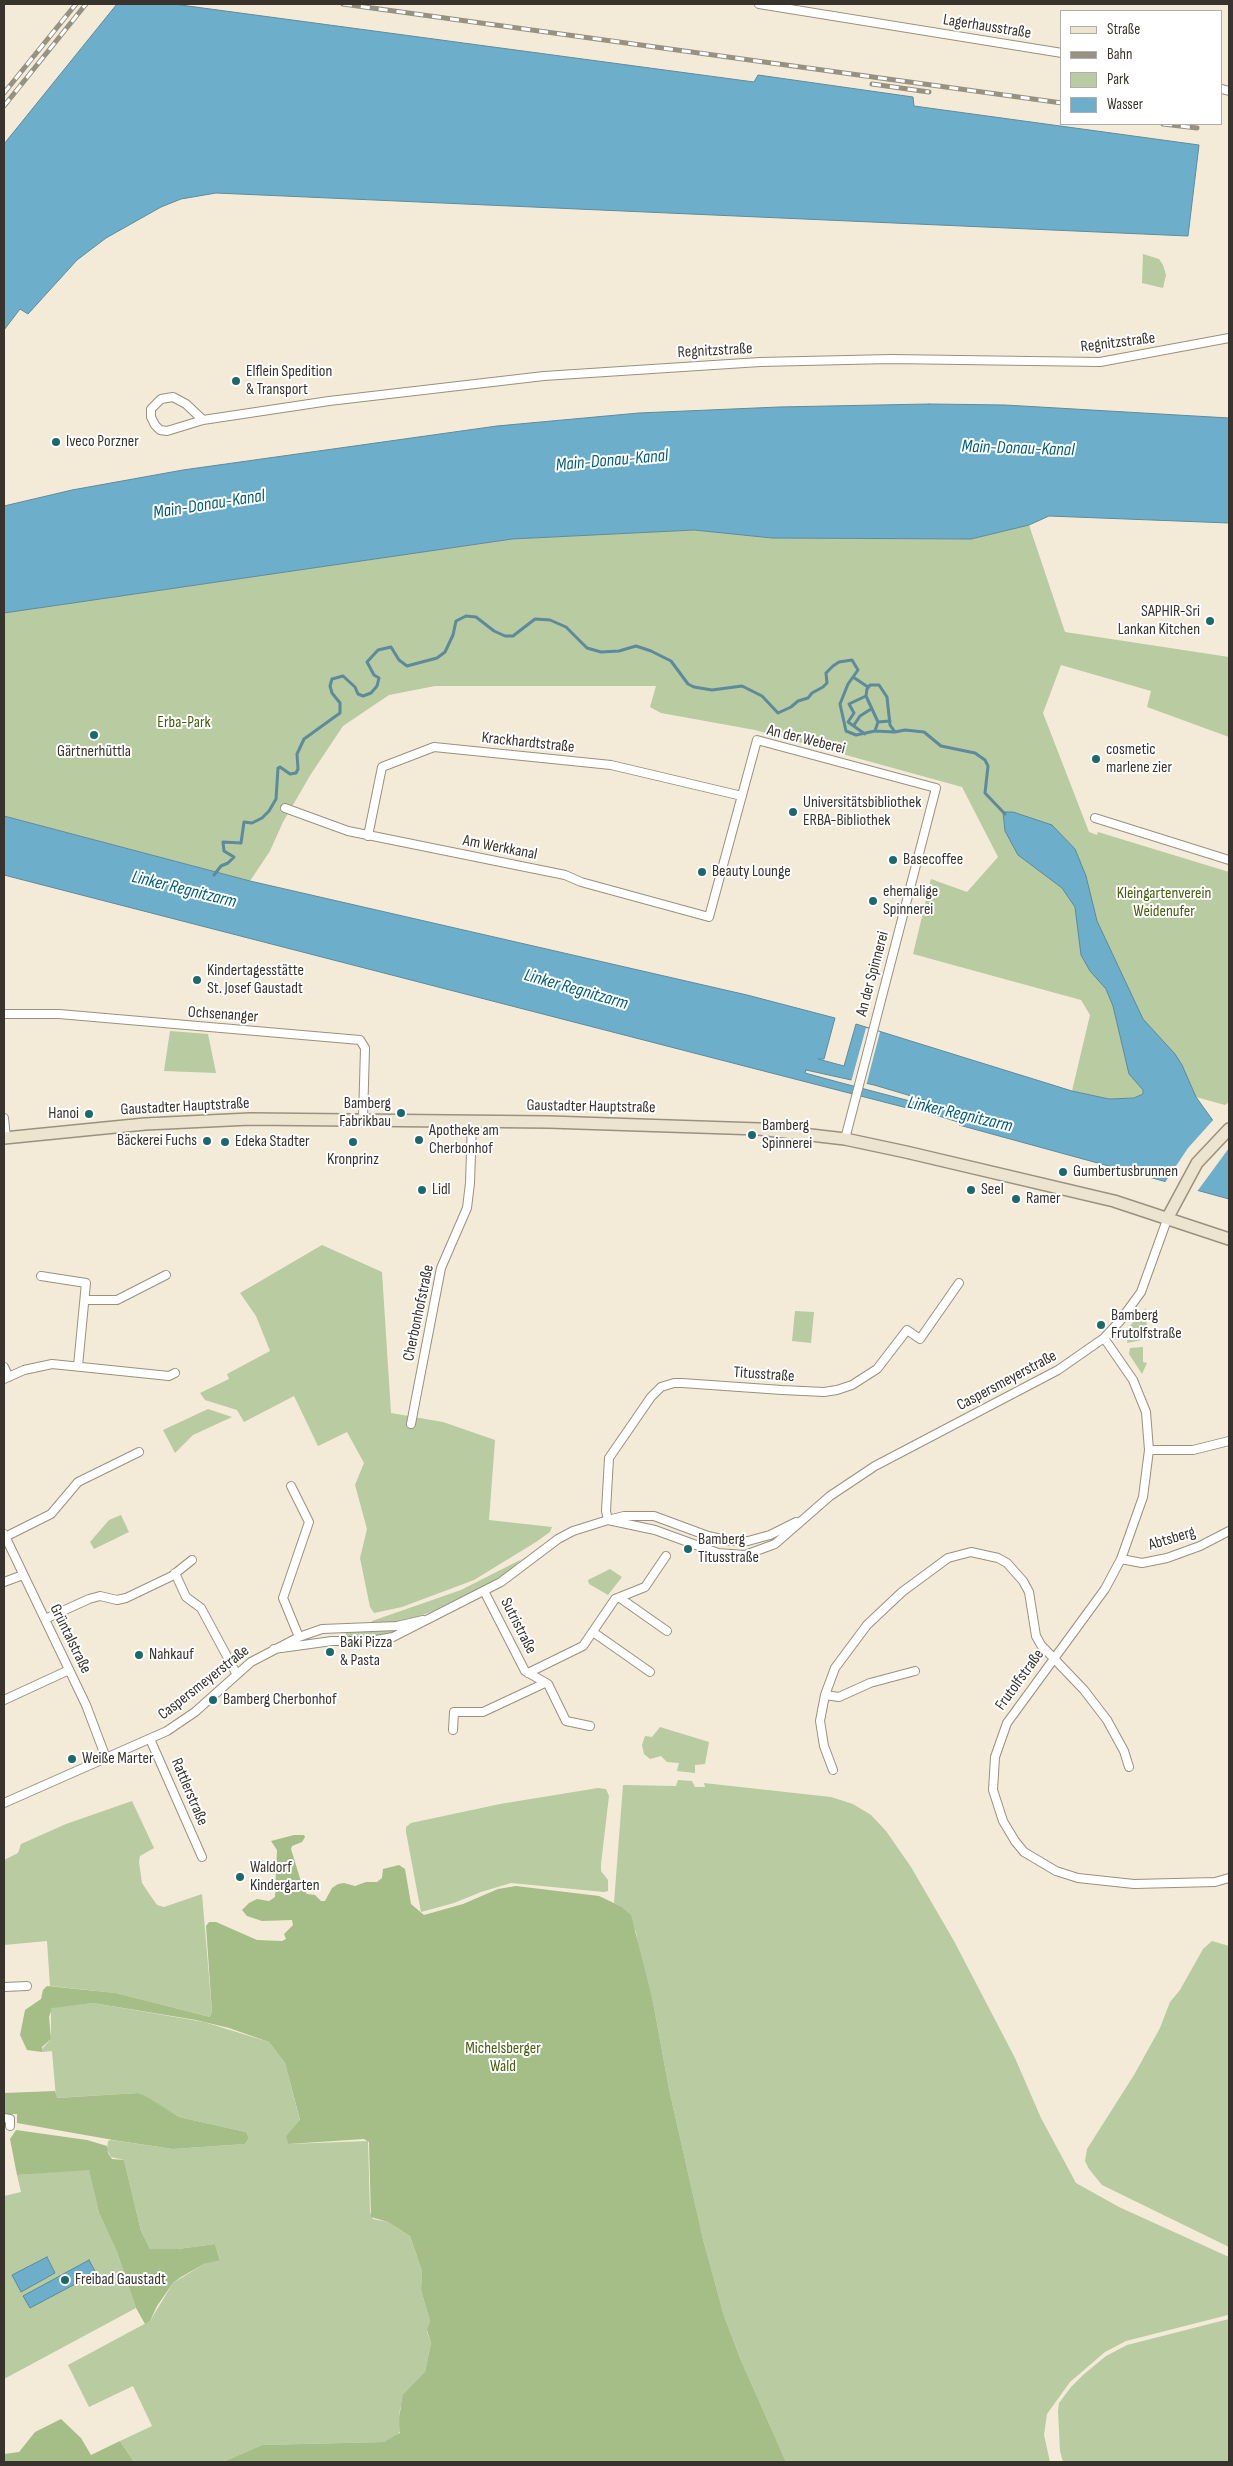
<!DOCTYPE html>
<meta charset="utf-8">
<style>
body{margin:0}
#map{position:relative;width:1233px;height:2466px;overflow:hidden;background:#f3ebd7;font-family:"Sofia Sans Condensed",sans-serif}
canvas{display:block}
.frame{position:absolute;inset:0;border:5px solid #38342d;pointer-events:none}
.legend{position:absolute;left:1060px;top:10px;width:162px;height:115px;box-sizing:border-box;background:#fff;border:1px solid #afaeab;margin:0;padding:6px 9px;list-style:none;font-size:15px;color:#38342d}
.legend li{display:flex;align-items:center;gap:10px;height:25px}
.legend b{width:25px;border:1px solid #afaeab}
</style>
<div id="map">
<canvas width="1233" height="2466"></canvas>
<div class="frame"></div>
<ul class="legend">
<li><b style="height:6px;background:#ece4ce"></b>Straße</li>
<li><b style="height:6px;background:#979183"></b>Bahn</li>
<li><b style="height:14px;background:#b8cba1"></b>Park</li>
<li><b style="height:14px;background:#6dafcb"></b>Wasser</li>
</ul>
</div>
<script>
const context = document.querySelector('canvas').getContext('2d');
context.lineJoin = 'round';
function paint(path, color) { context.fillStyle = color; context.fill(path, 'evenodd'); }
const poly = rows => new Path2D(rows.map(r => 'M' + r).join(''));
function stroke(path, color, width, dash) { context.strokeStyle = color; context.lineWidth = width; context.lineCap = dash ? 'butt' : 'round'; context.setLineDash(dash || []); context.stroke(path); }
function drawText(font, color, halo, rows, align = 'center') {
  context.font = font + ' "Sofia Sans Condensed",sans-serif'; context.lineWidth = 4; context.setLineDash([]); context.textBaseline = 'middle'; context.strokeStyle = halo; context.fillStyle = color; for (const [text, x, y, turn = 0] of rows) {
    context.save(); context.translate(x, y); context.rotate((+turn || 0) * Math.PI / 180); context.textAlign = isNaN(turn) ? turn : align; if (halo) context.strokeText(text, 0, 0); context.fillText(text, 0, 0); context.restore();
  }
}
const green = poly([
 [1143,254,1159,259,1163,265,1166,275,1163,288,1142,283],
 [1029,525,1065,632,1229,657,1229,737,1147,707,1151,691,1061,665,1043,713,1089,832,1097,835,1098,832,1229,872,1229,1102,1225,1105,1196,1097,1144,1094,1134,1098,1109,1099,1072,1091,1090,1015,1081,1000,913,954,931,879,967,892,998,857,962,787,755,730,661,713,650,707,656,686,435,686,389,695,343,726,311,774,283,822,270,851,250,881,4,816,4,613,512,539,694,530,772,538,971,539],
 [170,1031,208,1034,216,1073,164,1071],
 [322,1245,382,1272,391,1413,443,1422,495,1440,489,1520,552,1527,550,1532,536,1542,474,1580,402,1607,374,1613,370,1607,360,1558,367,1529,355,1485,364,1463,347,1432,318,1446,294,1396,244,1422,237,1410,205,1400,200,1393,229,1379,227,1374,270,1351,256,1316,240,1293],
 [1146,1308,1147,1339,1127,1343,1129,1327],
 [795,1311,814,1312,811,1343,792,1341],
 [1143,1347,1143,1362,1147,1363,1142,1374,1129,1354,1130,1348],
 [208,1409,232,1417,193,1435,175,1453,163,1430],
 [121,1515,129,1532,94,1549,90,1542,109,1520],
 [522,1559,508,1572,486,1585,433,1611,404,1622,371,1624,372,1621,461,1590],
 [610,1569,622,1577,608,1595,589,1584,588,1580],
 [346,1630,397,1630,398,1631,380,1637,346,1639],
 [660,1727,709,1742,705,1764,695,1765,695,1773,677,1771,679,1763,667,1762,661,1756,650,1759,644,1754,642,1745,645,1736,652,1737],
 [678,1780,692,1781,695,1787,705,1787,704,1783,831,1797,853,1804,871,1815,886,1831,911,1867,954,1941,1015,2058,1041,2118,1076,2183,1119,2207,1229,2257,1228,2315,1126,2341,1105,2352,1070,2382,1047,2414,1044,2435,1050,2462,786,2462,740,2358,724,2316,703,2239,669,2089,653,2002,640,1958,636,1932,620,1906,614,1903,623,1785,676,1786],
 [598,1788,606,1789,609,1796,601,1864,601,1871,608,1880,608,1891,604,1892,511,1883,481,1892,454,1903,421,1912,406,1832,406,1827,411,1823,500,1804],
 [132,1801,154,1848,140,1856,139,1862,142,1883,150,1895,157,1905,164,1907,202,1894,212,2012,210,2017,116,1993,50,1986,47,1941,4,1945,4,1860,18,1853,21,1844,66,1824],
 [1212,1941,1229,1946,1229,2247,1102,2185,1089,2169,1085,2161,1087,2149,1134,2075,1160,2028,1170,2002,1180,1990,1203,1949],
 [93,2003,204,2022,269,2042,285,2063,300,2121,287,2135,288,2144,368,2141,370,2212,373,2219,388,2222,410,2236,422,2271,421,2290,430,2321,427,2332,431,2343,425,2372,400,2408,399,2417,401,2430,396,2437,384,2442,262,2445,223,2462,134,2462,120,2441,152,2426,133,2386,89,2407,68,2365,150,2321,173,2283,204,2264,220,2259,215,2244,178,2249,150,2249,141,2231,124,2160,111,2157,107,2150,108,2141,111,2140,173,2149,245,2144,249,2138,246,2132,241,2131,179,2117,138,2093,56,2098,52,2051,42,2052,42,2049,51,2039,51,2010,53,2007],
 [89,2169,99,2213,117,2252,136,2308,4,2379,4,2196,21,2192,17,2175],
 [1229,2319,1229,2462,1063,2462,1060,2451,1058,2411,1059,2403,1071,2387,1083,2375,1106,2356,1127,2345]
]);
const forest = poly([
 [294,1835,304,1835,305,1837,302,1842,292,1846,291,1849,303,1888,307,1894,315,1895,321,1901,325,1901,332,1888,338,1884,344,1883,355,1886,366,1882,377,1882,382,1878,383,1869,399,1865,405,1869,411,1904,424,1915,463,1904,498,1889,516,1886,599,1896,620,1906,631,1915,653,2002,669,2089,703,2239,724,2316,740,2358,786,2462,223,2462,262,2445,384,2442,400,2433,399,2417,403,2395,425,2372,431,2343,427,2330,430,2321,421,2290,422,2271,410,2236,388,2222,371,2217,369,2142,364,2139,288,2144,286,2136,300,2120,285,2063,269,2042,229,2028,196,2020,93,2003,52,2008,49,2017,51,2039,42,2047,42,2052,27,2050,20,2035,25,2010,41,1999,43,1990,47,1986,116,1993,210,2017,212,2012,206,1926,209,1922,216,1922,257,1940,282,1941,286,1939,284,1934,293,1925,292,1920,262,1921,247,1916,242,1910,249,1903,257,1899,269,1901,275,1897,277,1850,271,1841],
 [55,2091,57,2098,138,2093,147,2097,179,2117,241,2131,246,2132,249,2138,245,2144,173,2149,119,2141,17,2123,17,2114,4,2114,4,2093],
 [16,2130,87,2140,107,2146,108,2153,112,2159,124,2160,141,2231,150,2249,178,2249,215,2244,220,2260,204,2264,181,2277,173,2283,157,2306,150,2321,145,2324,136,2308,117,2252,99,2213,89,2170,17,2175,10,2139],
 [61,2419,81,2438,91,2455,120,2441,134,2462,4,2462,4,2454,19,2452,35,2432]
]);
const water = poly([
 [117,4,173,4,754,82,758,75,913,97,914,106,1199,145,1188,236,216,193,181,199,161,207,106,238,77,260,28,314,20,309,4,330,4,144,117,4],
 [929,404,1005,405,1229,418,1229,523,1049,516,1029,525,971,539,772,538,694,530,512,539,4,613,4,506,72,490,183,470,497,426,639,413,779,407,929,404],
 [1003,812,1013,812,1052,825,1075,849,1086,876,1097,921,1143,1019,1175,1054,1182,1065,1196,1097,1214,1122,1229,1135,1229,1199,959,1125,958,1122,942,1117,4,875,4,816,250,881,747,995,835,1018,824,1059,818,1059,844,1066,856,1024,1072,1091,1109,1099,1134,1098,1143,1094,1143,1090,1129,1074,1113,1006,1106,989,1090,971,1081,955,1075,907,1062,888,1018,855,1005,831,1003,812],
 [806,1070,874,1085,962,1111,944,1110,838,1082,805,1073,806,1070],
 [47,2257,55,2273,21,2292,12,2275,47,2257],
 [89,2260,96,2273,30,2308,23,2296,89,2260]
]);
const pier = poly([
 [866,1028,880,1032,866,1086,851,1082],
 [1215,1118,1229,1131,1229,1148,1196,1193,1164,1184,1188,1148]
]);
const stream = poly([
 [853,677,868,687],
 [848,722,854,713,849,704,866,696],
 [848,722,865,734],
 [878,722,890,721],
 [854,725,860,716,871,709],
 [875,731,895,732],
 [214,875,221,866,228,863,234,857,224,851,223,842,241,843,244,822,252,823,262,818,269,811,276,799,278,768,280,767,290,774,296,773,298,769,297,754,304,739,340,713,340,703,332,693,330,686,332,679,343,676,355,687,358,694,363,696,371,693,377,686,379,678,374,675,367,662,378,650,391,647,399,660,407,666,437,658,445,652,453,635,456,621,466,616,476,617,494,631,505,636,513,636,535,619,550,620,566,627,587,648,601,652,619,651,636,646,651,651,671,661,688,684,694,687,712,690,742,686,762,696,778,713,791,707,798,701,808,698,812,693,823,687,827,683,826,673,833,666,839,662,852,660,858,670,848,684,840,704,846,731,856,735,875,731,878,722,866,696,867,689,870,685,879,685,887,697,890,725,895,732,905,730,924,732,941,746,975,753,985,760,988,766,985,793,1005,814]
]);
const street = poly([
 [759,4,1062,53],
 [1222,89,1229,91],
 [203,420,186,404,173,397,161,399,151,409,151,417,155,425,160,430,167,431,203,420,329,401,544,376,760,362,891,359,1100,362,1229,338],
 [285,808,348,831,565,875,581,882,709,917,757,740,936,788,845,1139],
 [1095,818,1229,860],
 [368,836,382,767,434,747,611,765,742,796],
 [4,1014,59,1014,360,1040,365,1048,363,1119],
 [4,1118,6,1138],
 [41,1276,86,1283,78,1366],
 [86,1300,117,1300,166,1275],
 [1104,1338,1133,1380,1146,1412,1149,1450,1143,1497,1121,1559,1105,1589,1007,1723,995,1757,993,1790,1003,1821,1015,1841,1024,1852,1056,1871,1078,1878,1134,1884,1215,1882,1229,1878],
 [4,1367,9,1377],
 [4,1379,24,1370,52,1364,169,1376,175,1373],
 [411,1424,441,1268,467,1208,470,1183,472,1122],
 [1149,1450,1193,1450,1229,1441],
 [291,1486,309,1522,283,1598,299,1637],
 [608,1520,655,1530,718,1553,745,1555,775,1544,830,1496,875,1466,1058,1370,1104,1338,1120,1321,1141,1292,1168,1217],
 [608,1520,606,1511,609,1458,651,1397,661,1387,674,1383,682,1383,782,1390,824,1392,837,1390,852,1385,877,1369,907,1330,920,1339,959,1283],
 [4,1534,86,1705,106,1758],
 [5,1537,51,1514,78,1482,139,1452],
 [1121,1559,1142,1563,1167,1558,1200,1546,1229,1531],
 [175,1573,186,1597,201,1608,236,1673],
 [4,1582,23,1575],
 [484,1591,525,1671,548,1684,566,1721,590,1726],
 [620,1598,667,1631],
 [45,1619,89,1599,100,1596,117,1600,126,1598,172,1576,192,1560],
 [593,1632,650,1672],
 [274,1649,332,1641,371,1641,393,1637,501,1582,558,1539,573,1531,608,1520,624,1516,654,1516,708,1536,731,1541,748,1541,770,1535,796,1522],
 [528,1673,583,1646,615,1599,645,1587,666,1556],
 [825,1695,839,1697,870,1683,915,1671],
 [4,1700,69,1670],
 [453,1730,454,1712,483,1712,545,1683],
 [150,1739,202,1857],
 [833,1770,824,1746,820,1721,825,1695,835,1668,867,1625,902,1592,948,1558,971,1552,998,1558,1007,1563,1023,1581,1029,1592,1036,1636,1041,1645,1084,1690,1107,1720,1124,1751,1129,1767],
 [4,1803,167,1731,195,1712,251,1662,299,1637,322,1629,397,1626,423,1620],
 [4,1987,27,1986],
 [4,2118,10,2119,10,2126]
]);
const secondary = poly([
 [4,1138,145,1124,250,1119,549,1122,759,1129,845,1139,906,1152,1114,1201,1229,1239],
 [1168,1217,1197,1163,1229,1129]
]);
const rail = poly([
 [343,4,1062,103],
 [872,84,929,92],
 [4,93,76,4],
 [4,106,86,4],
 [1163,124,1197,128]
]);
const markers = [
 [236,381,5,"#1c696c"],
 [56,442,5,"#1c696c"],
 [1210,621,5,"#1c696c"],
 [94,735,5,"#1c696c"],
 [1096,759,5,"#1c696c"],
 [793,812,5,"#1c696c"],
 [893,860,5,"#1c696c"],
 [702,872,5,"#1c696c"],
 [873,901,5,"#1c696c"],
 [197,980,5,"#1c696c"],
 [401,1113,5,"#1c696c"],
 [89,1114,5,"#1c696c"],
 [752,1135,5,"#1c696c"],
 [419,1140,5,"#1c696c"],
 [207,1141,5,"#1c696c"],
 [225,1142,5,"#1c696c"],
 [353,1142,5,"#1c696c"],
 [1063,1172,5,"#1c696c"],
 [422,1190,5,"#1c696c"],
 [971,1190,5,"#1c696c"],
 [1016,1199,5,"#1c696c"],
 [1101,1325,5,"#1c696c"],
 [688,1549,5,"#1c696c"],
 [330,1652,5,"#1c696c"],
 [139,1655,5,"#1c696c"],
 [213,1700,5,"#1c696c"],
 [72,1759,5,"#1c696c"],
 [240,1877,5,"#1c696c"],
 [65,2280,5,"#1c696c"]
];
const streetNames = [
 ["Lagerhausstraße",987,27,9],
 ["Regnitzstraße",1118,343,-7],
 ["Regnitzstraße",715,351,-3],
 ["An der Weberei",806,740,14],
 ["Krackhardtstraße",528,743,6],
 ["Am Werkkanal",500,848,11],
 ["An der Spinnerei",873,974,-75],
 ["Ochsenanger",223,1015,4],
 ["Gaustadter Hauptstraße",185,1107,-3],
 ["Gaustadter Hauptstraße",591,1107,1],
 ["Cherbonhofstraße",419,1313,-78],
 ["Titusstraße",764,1375,4],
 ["Caspersmeyerstraße",1007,1381,-28],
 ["Abtsberg",1172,1539,-17],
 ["Sutristraße",518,1626,63],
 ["Grüntalstraße",70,1639,64],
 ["Frutolfstraße",1020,1680,-54],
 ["Caspersmeyerstraße",204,1683,-38],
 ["Rattlerstraße",189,1792,67]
];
const poiNames = [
 ["Elflein Spedition",246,372],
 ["& Transport",246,390],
 ["Iveco Porzner",66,442],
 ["SAPHIR-Sri",1200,612,"right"],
 ["Lankan Kitchen",1200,630,"right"],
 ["cosmetic",1106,750],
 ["marlene zier",1106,768],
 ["Gärtnerhüttla",94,752,"center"],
 ["Universitätsbibliothek",803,803],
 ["ERBA-Bibliothek",803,821],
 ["Basecoffee",903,860],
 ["Beauty Lounge",712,872],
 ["ehemalige",883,892],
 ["Spinnerei",883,910],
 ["Kindertagesstätte",207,971],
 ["St. Josef Gaustadt",207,989],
 ["Bamberg",391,1104,"right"],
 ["Fabrikbau",391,1122,"right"],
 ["Hanoi",79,1114,"right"],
 ["Bamberg",762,1126],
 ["Spinnerei",762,1144],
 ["Apotheke am",429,1131],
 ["Cherbonhof",429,1149],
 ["Bäckerei Fuchs",197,1141,"right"],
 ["Edeka Stadter",235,1142],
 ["Kronprinz",353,1160,"center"],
 ["Gumbertusbrunnen",1073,1172],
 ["Lidl",432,1190],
 ["Seel",981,1190],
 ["Ramer",1026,1199],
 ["Bamberg",1111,1316],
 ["Frutolfstraße",1111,1334],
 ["Bamberg",698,1540],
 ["Titusstraße",698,1558],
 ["Baki Pizza",340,1643],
 ["& Pasta",340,1661],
 ["Nahkauf",149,1655],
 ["Bamberg Cherbonhof",223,1700],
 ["Weiße Marter",82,1759],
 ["Waldorf",250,1868],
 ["Kindergarten",250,1886],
 ["Freibad Gaustadt",75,2280]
];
const parkNames = [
 ["Erba-Park",184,723],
 ["Kleingartenverein",1164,894],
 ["Weidenufer",1164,912],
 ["Michelsberger",503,2049],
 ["Wald",503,2067]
];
const waterNames = [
 ["Main-Donau-Kanal",1018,449,2],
 ["Main-Donau-Kanal",612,461,-5],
 ["Main-Donau-Kanal",209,505,-9],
 ["Linker Regnitzarm",184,890,14],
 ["Linker Regnitzarm",576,990,16],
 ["Linker Regnitzarm",960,1115,13]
];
paint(green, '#b8cba1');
paint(forest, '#a5bd86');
paint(water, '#6dafcb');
stroke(water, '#5d8a9c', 1);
paint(pier, '#f3ebd7');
stroke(stream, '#5d8a9c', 3);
stroke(street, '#99917f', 10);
stroke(secondary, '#99917f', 14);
stroke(street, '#fff', 8);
stroke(secondary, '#ece4ce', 11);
stroke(rail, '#979183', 5);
stroke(rail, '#fff', 3, [9]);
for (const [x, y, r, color] of markers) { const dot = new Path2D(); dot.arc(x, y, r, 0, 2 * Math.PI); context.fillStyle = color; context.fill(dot); stroke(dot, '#fff', 2); }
drawText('16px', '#38342d', '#fff', streetNames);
drawText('16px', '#38342d', '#fff', poiNames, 'left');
drawText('16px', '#445f0c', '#fff', parkNames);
drawText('italic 18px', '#015e7b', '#fff', waterNames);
</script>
